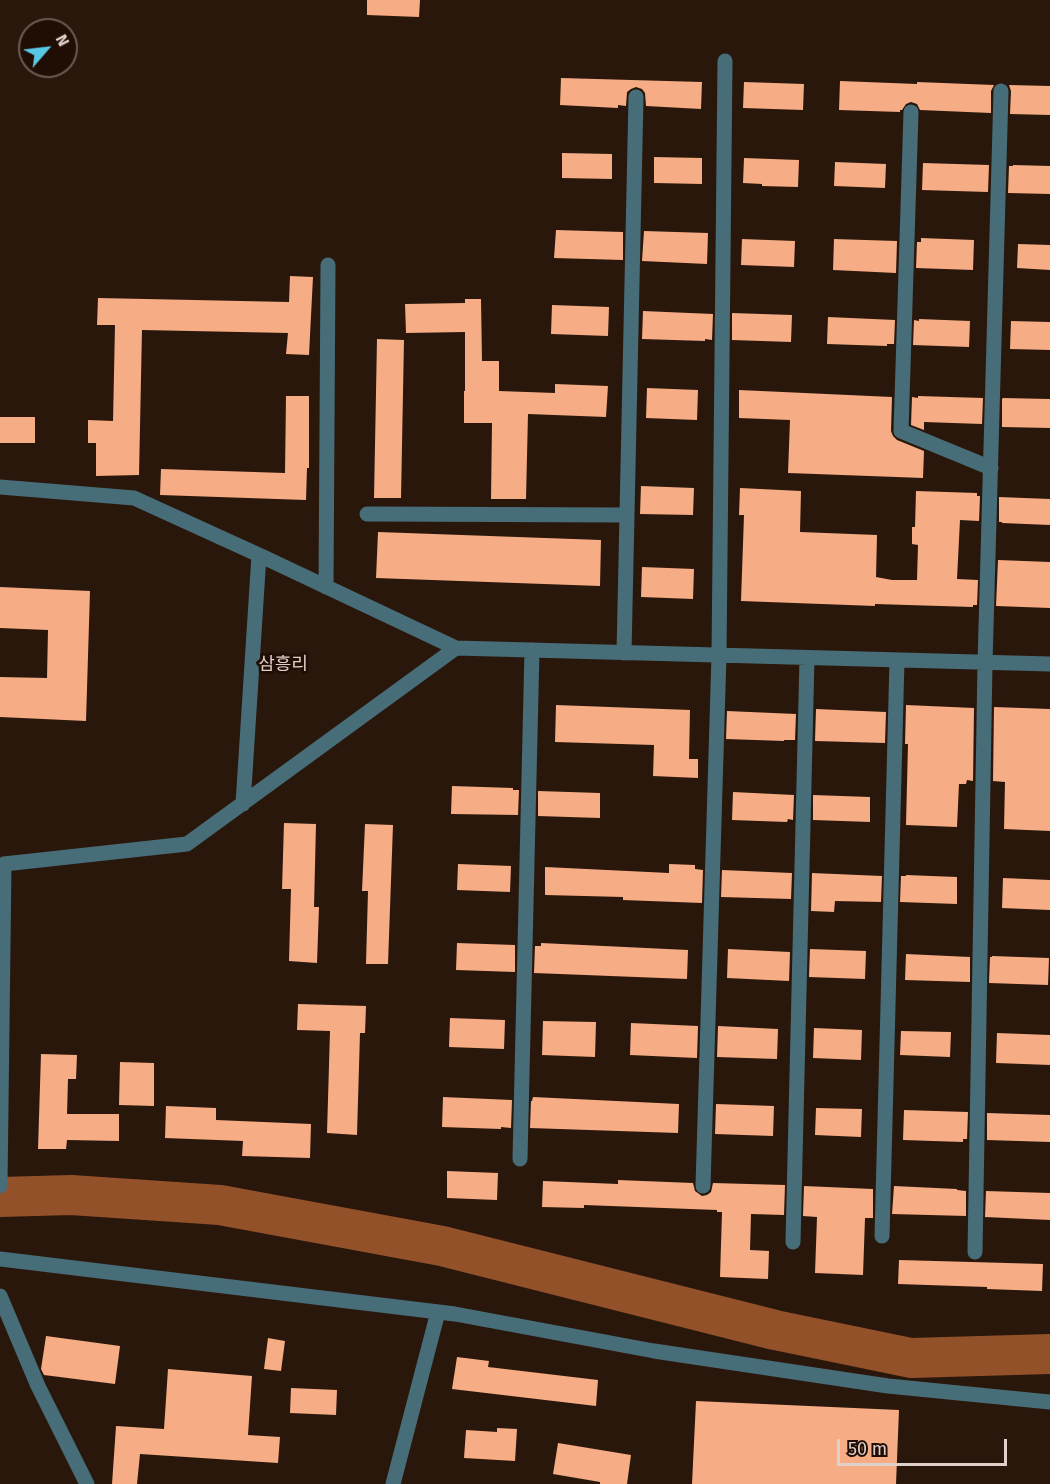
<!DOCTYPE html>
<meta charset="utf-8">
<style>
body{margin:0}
#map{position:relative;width:1050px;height:1484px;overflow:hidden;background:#2a170c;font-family:"Fira Sans",sans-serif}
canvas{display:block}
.north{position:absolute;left:18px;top:18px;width:60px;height:60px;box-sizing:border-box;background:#200d04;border:2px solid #6c5b53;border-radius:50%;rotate:62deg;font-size:16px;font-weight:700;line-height:24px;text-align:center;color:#dfd1ca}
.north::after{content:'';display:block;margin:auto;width:21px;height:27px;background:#59c8e5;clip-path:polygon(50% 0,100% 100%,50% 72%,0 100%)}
.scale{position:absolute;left:837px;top:1439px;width:170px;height:27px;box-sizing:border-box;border:3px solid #dfd1ca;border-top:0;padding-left:8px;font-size:18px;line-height:21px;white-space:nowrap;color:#dfd1ca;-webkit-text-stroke:4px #200d04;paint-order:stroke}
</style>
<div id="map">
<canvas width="1050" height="1484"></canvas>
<div class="north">N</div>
<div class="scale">50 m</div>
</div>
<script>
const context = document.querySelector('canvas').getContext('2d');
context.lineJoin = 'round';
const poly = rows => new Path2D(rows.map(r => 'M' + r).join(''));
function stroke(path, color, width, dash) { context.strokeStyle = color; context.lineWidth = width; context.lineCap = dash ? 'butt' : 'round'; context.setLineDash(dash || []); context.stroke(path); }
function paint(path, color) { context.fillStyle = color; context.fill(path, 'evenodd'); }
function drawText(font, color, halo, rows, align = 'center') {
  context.font = font + ' "Fira Sans","Noto Sans KR",sans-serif'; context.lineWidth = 6; context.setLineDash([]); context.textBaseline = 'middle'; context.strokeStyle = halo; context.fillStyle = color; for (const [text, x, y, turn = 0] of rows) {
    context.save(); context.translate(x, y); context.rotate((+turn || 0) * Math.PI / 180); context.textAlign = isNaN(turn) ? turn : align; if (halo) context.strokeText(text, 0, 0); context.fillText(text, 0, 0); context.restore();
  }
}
const river = poly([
 [0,1197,71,1195,220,1205,442,1246,775,1330,911,1358,1050,1354]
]);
const building = poly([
 [367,0,420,0,419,17,367,15],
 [561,78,702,82,701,109,646,106,645,93,642,89,636,87,631,89,627,92,626,106,618,105,618,108,560,105],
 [840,81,917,84,917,82,994,85,991,91,991,113,920,110,917,104,911,102,906,104,902,110,900,110,900,112,839,110],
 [744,82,804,84,803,110,743,108],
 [1009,85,1050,86,1050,115,1010,114,1011,91],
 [562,153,612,154,612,179,562,178],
 [654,157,702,158,702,184,654,183],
 [744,158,799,160,798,187,762,186,762,184,743,183],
 [835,162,886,164,885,188,834,186],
 [923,163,989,165,988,192,922,190],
 [1013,165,1050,166,1050,194,1008,193,1009,166,1013,166],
 [556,230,623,232,623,260,554,258],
 [644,231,708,233,707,264,642,261],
 [921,238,974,240,973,270,916,268,917,242,921,242],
 [742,239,795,241,794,267,741,265],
 [834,239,897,241,896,273,833,270],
 [1018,244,1050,245,1050,270,1017,268],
 [290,276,313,277,309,355,286,354,288,333,142,330,139,475,96,476,96,443,88,443,88,420,113,421,115,325,97,325,98,298,289,302],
 [465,299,481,299,482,361,499,361,499,391,555,393,555,384,608,386,606,417,528,414,526,499,491,499,492,423,464,423,464,391,465,391,465,332,406,333,405,304,465,303],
 [552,305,609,307,608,336,551,334],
 [643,311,713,314,712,340,705,339,705,341,642,339],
 [732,313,792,315,791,342,732,340],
 [828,317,895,320,894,344,887,344,887,346,827,344],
 [919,319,970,321,969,347,913,345,914,320,919,321],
 [1011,321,1050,322,1050,350,1010,349],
 [377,339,404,340,401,498,374,498],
 [647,388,698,390,697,420,646,418],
 [739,390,892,397,891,431,893,436,897,440,924,451,923,478,788,473,790,420,739,418],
 [286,396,309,396,309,468,307,468,306,500,160,495,161,469,285,473],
 [918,396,983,398,982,424,924,422,924,430,911,425,912,397,918,398],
 [1003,398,1050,399,1050,428,1002,427,1002,399],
 [0,417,35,417,35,443,0,443],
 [641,486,694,488,693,515,640,514],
 [740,488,801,491,800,532,877,535,876,577,892,580,917,580,918,545,912,544,912,527,915,527,916,491,977,493,977,496,980,496,979,521,960,520,957,579,978,580,977,605,973,605,973,607,875,604,875,606,741,601,744,515,739,515],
 [999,497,1050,499,1050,525,1002,523,1002,522,999,522],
 [378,532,601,540,600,586,376,578],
 [998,560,1050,562,1050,608,996,606],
 [642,567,694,569,693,599,641,597],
 [0,587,90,591,86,721,0,717,0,677,47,678,48,630,0,628],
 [556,705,690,710,689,759,698,759,698,778,653,776,654,745,555,742],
 [906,705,974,708,973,781,967,780,966,784,959,784,957,827,906,825,908,744,905,744],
 [994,707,1050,709,1050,831,1004,829,1005,782,993,781],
 [816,709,886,712,885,743,815,741],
 [727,711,796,714,795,740,784,740,784,741,726,739],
 [452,786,513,788,513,790,519,790,518,815,451,814],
 [538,791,600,793,600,818,538,816],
 [733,792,794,795,793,820,788,819,787,822,732,820],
 [813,795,870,797,870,822,813,820],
 [284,823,316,824,314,907,319,907,317,963,289,961,291,889,282,889],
 [365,824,393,825,388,964,366,964,368,891,362,891],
 [458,864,511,866,510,892,457,890],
 [669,864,695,865,695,869,703,870,702,903,623,900,623,897,545,895,545,867,669,873],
 [722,870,792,873,791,899,721,897],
 [812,873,882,876,881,902,835,901,834,912,811,911],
 [906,875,957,877,957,904,900,902,901,876,906,876],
 [1003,878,1050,880,1050,910,1002,908],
 [457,943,515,945,515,972,456,970],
 [541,943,688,950,687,979,534,973,535,946,541,946],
 [728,949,790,952,789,981,727,978],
 [810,949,866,951,865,979,809,977],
 [906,954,970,957,970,982,905,980],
 [992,956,1049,958,1048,985,989,983,990,957,992,957],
 [298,1004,366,1006,365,1033,360,1033,357,1135,327,1133,330,1031,297,1030],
 [450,1018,505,1020,504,1049,449,1047],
 [543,1021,596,1022,595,1057,542,1055],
 [631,1023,698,1026,697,1058,630,1055],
 [718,1026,778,1029,777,1059,717,1057],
 [814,1028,862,1030,861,1060,813,1058],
 [901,1031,951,1032,950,1057,900,1055],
 [997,1033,1050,1035,1050,1065,996,1063],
 [41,1054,77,1055,76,1079,68,1079,67,1114,119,1114,119,1141,67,1140,66,1149,38,1149],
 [120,1062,154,1063,154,1106,119,1105],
 [443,1097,512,1100,511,1128,501,1127,501,1129,442,1127],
 [533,1097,679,1104,678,1133,530,1128,531,1101,532,1101],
 [716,1104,774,1106,773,1136,715,1134],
 [166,1106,216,1108,216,1120,311,1124,310,1158,242,1156,243,1141,165,1138],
 [816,1108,862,1109,861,1137,815,1135],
 [904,1110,968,1112,967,1139,963,1139,963,1142,903,1140],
 [987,1113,1050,1115,1050,1142,987,1140],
 [447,1171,498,1173,497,1200,447,1198],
 [618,1180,693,1183,695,1191,702,1196,707,1195,711,1192,713,1183,785,1185,784,1215,751,1214,750,1250,769,1251,768,1279,720,1277,722,1212,717,1212,717,1210,584,1205,584,1208,542,1207,543,1181,618,1184],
 [804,1186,873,1189,873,1218,865,1218,863,1275,815,1273,817,1217,803,1216],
 [894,1186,957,1189,957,1190,966,1191,966,1216,892,1214],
 [986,1191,1050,1193,1050,1220,985,1217],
 [899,1260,1043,1264,1042,1291,987,1289,987,1287,898,1284],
 [46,1336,120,1346,115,1384,44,1375,41,1369],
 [268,1338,285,1341,281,1371,264,1369],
 [457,1357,489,1361,488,1367,598,1380,596,1406,452,1389],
 [168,1369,252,1376,248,1435,280,1437,278,1463,140,1454,137,1484,112,1484,116,1426,164,1429],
 [291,1388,337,1390,336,1415,290,1413],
 [696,1401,899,1410,896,1484,692,1484],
 [497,1428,517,1429,515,1461,464,1458,466,1430,497,1432],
 [558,1443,631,1455,627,1484,600,1484,600,1482,553,1474]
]);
const minor = poly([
 [911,112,901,431,991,468],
 [0,487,134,498,259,555],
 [367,514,627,515],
 [326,587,328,265],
 [624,653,636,97],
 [243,804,259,555,456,648],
 [520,1159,532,650],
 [0,1186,4,864,187,844,456,648,1050,664],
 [703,1186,719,655,725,61],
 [882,1236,897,660],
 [793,1242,807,658],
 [975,1252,985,663,1001,91],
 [0,1259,455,1314,654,1351,888,1386,1050,1402],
 [0,1296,38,1386,87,1484],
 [393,1484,438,1312]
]);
const quarterNames = [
 ["삼흥리",283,665]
];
stroke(river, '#93512a', 40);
paint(building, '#f6ac84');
stroke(minor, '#476d78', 15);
drawText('18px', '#dfd1ca', '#200d04', quarterNames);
</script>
